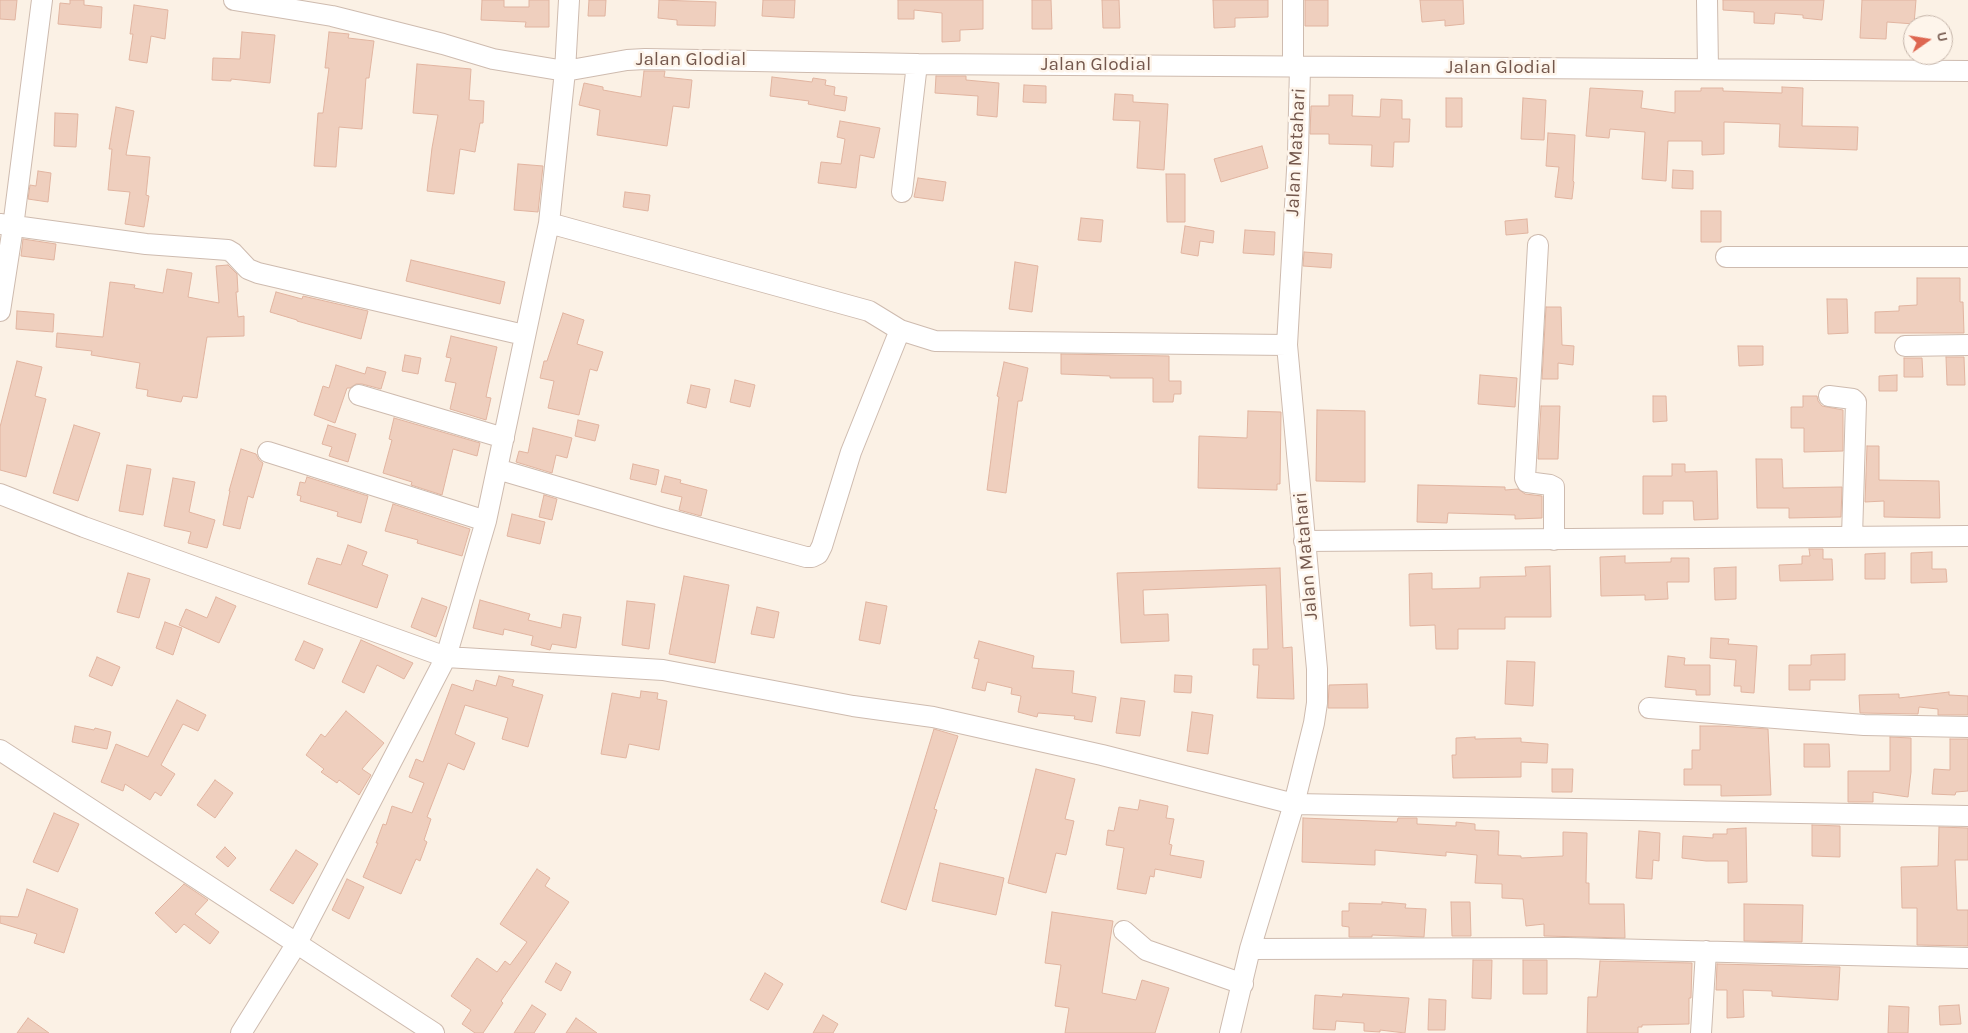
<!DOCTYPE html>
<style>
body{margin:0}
#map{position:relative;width:1968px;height:1033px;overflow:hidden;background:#fbf1e5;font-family:Karla,sans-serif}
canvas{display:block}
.north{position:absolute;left:1903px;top:15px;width:50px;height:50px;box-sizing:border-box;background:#fef5eb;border:1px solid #c6b6ab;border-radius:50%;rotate:77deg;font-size:14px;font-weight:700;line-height:20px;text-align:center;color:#73574c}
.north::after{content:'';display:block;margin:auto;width:18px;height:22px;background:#de6751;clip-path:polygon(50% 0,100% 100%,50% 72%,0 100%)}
</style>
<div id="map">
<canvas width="1968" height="1033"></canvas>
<div class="north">U</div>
</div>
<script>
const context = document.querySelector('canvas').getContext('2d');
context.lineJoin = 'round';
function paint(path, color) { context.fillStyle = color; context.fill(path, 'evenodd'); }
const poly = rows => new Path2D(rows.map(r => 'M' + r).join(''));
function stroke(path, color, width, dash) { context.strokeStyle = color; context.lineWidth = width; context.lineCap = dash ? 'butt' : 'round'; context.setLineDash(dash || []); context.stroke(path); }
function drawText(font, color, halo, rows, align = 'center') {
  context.font = font + ' Karla,sans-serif'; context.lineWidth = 5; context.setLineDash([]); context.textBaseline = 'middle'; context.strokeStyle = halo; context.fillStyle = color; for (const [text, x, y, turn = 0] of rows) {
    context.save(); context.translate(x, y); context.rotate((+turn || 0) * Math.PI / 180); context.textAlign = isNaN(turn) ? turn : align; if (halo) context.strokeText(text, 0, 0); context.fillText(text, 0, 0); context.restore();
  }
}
const building = poly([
 [0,0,17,0,15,20,0,19,0,0],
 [70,0,84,0,84,5,102,7,101,28,58,24,60,3,70,4,70,0],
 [482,0,504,0,504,7,529,7,529,0,549,0,549,27,525,27,526,22,481,20,482,0],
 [589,0,606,0,605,16,588,16,589,0],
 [659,0,716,2,715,26,677,25,677,20,658,18,659,0],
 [763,0,795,0,794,18,762,16,763,0],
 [898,0,983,0,983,29,960,30,960,41,942,42,942,13,914,10,914,19,898,19,898,0],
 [1032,0,1051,0,1052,29,1032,29,1032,0],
 [1102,0,1119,0,1120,28,1103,28,1102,0],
 [1213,0,1268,0,1268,17,1235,18,1235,27,1214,28,1213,0],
 [1305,0,1328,0,1328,26,1305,26,1305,0],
 [1420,0,1463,0,1464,24,1445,26,1445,20,1422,22,1420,0],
 [1723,0,1824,0,1822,20,1803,18,1803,15,1775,13,1774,24,1754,23,1754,12,1723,10,1723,0],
 [1862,0,1916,0,1914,24,1887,22,1886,39,1860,38,1862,0],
 [134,5,168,10,165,39,151,36,147,63,129,60,133,34,130,34,134,5],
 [242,32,275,35,270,83,231,79,231,81,212,80,213,58,240,59,242,32],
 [329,32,349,34,348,38,374,41,369,78,366,78,362,129,339,127,336,167,314,166,318,113,323,113,329,68,325,68,329,32],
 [417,64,471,69,469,100,484,101,483,123,480,123,475,152,460,149,454,194,427,191,432,148,438,115,413,113,417,64],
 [644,71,665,71,664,77,692,80,689,108,673,106,667,146,597,135,600,110,579,105,584,83,603,87,603,90,641,97,644,71],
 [936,76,966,76,966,80,999,83,997,117,977,115,978,96,935,93,936,76],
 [772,77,812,82,813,78,826,80,825,85,835,87,834,95,847,97,845,111,808,104,809,101,770,96,772,77],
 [1024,85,1046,86,1046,103,1023,102,1024,85],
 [1782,87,1803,88,1802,126,1858,127,1857,150,1779,147,1780,124,1724,122,1724,154,1702,155,1702,141,1668,141,1666,181,1642,179,1645,132,1610,129,1609,138,1586,136,1590,88,1643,91,1641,108,1675,113,1675,91,1701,91,1701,88,1723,88,1723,91,1782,93,1782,87],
 [1115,94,1133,95,1133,102,1168,104,1164,170,1137,168,1140,121,1113,120,1115,94],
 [1329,95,1353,95,1352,116,1380,117,1381,99,1402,100,1402,119,1410,119,1409,142,1394,142,1393,167,1371,166,1372,145,1329,144,1329,134,1310,134,1311,106,1329,106,1329,95],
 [1446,98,1462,98,1462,127,1446,127,1446,98],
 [1523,98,1546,100,1544,140,1521,139,1523,98],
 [116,107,134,111,126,155,150,157,146,195,149,196,144,227,125,224,130,192,108,190,112,149,109,149,116,107],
 [55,113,78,114,76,147,54,146,55,113],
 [840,121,880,128,874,158,860,155,856,188,818,183,821,162,841,164,845,139,837,137,840,121],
 [1548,133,1575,135,1573,181,1574,182,1572,199,1555,197,1559,167,1546,166,1548,133],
 [1262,146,1268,168,1221,182,1214,159,1262,146],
 [518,164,543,166,538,212,514,210,518,164],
 [1673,170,1693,171,1693,189,1672,188,1673,170],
 [38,171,51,173,48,202,28,199,30,185,36,186,38,171],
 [1166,174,1185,174,1185,222,1167,222,1166,174],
 [918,178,946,182,943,201,914,197,918,178],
 [625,192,650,195,648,211,623,207,625,192],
 [1701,211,1721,211,1721,242,1701,242,1701,211],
 [1081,218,1103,220,1101,242,1078,240,1081,218],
 [1527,219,1528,233,1506,235,1505,221,1527,219],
 [1185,226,1214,231,1213,243,1200,241,1198,256,1181,253,1185,226],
 [1245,230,1275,232,1274,255,1243,253,1245,230],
 [23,239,56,244,54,260,21,256,23,239],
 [1304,252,1332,254,1331,268,1303,266,1304,252],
 [411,260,505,282,500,304,406,281,411,260],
 [1015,262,1038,266,1032,312,1009,309,1015,262],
 [228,265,237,274,238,292,236,292,238,317,244,316,244,336,207,337,197,398,183,396,181,402,147,396,148,390,136,388,140,363,91,355,92,351,56,347,57,333,103,337,110,282,135,285,134,288,163,293,167,269,192,273,188,297,219,303,216,266,228,265],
 [1917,278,1960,278,1960,302,1963,302,1964,333,1875,333,1875,312,1899,311,1899,306,1917,305,1917,278],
 [276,292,302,299,303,296,368,311,361,339,297,321,297,320,270,312,276,292],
 [1827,299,1847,299,1848,333,1828,334,1827,299],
 [1546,307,1561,307,1562,345,1574,346,1573,365,1558,363,1558,379,1542,379,1546,307],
 [17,311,54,314,53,332,16,329,17,311],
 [563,313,584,320,577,344,603,352,597,371,590,369,579,415,548,408,554,381,540,378,544,361,547,361,563,313],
 [451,336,497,347,486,397,491,398,486,420,450,409,456,383,445,381,451,358,446,357,451,336],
 [1738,346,1763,346,1763,365,1739,366,1738,346],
 [1061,354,1169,356,1169,381,1181,381,1181,394,1174,394,1173,402,1153,402,1153,378,1110,378,1110,376,1061,374,1061,354],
 [405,355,421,358,418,374,402,371,405,355],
 [1946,357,1964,357,1965,385,1947,385,1946,357],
 [1904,358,1922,358,1923,377,1904,377,1904,358],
 [17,361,42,367,35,396,46,399,26,477,0,470,0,427,17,361],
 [1004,362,1028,368,1022,401,1018,401,1006,493,987,490,999,397,997,396,1004,362],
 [336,365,365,374,367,367,386,372,381,389,362,384,356,384,350,388,347,388,335,423,314,415,323,386,329,388,336,365],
 [1480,375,1517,378,1515,407,1478,404,1480,375],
 [1897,375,1897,391,1879,391,1879,376,1897,375],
 [735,380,755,385,750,407,730,402,735,380],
 [691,385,710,389,706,408,687,403,691,385],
 [1653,396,1666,396,1667,421,1653,422,1653,396],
 [1803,396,1817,396,1818,401,1822,406,1843,410,1843,451,1804,452,1804,428,1791,428,1791,407,1803,407,1803,396],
 [1541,406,1560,406,1558,459,1538,459,1541,406],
 [1317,410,1365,411,1365,482,1316,481,1317,410],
 [1248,411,1281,412,1280,484,1277,484,1277,490,1198,488,1199,436,1247,438,1248,411],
 [394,418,480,443,477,456,453,449,442,495,411,485,412,482,383,473,392,440,389,439,394,418],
 [578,420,599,425,595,441,575,436,578,420],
 [74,425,100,433,78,501,53,493,74,425],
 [328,425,356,434,348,462,329,456,332,447,322,444,328,425],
 [533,428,572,438,567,458,556,455,552,473,516,462,519,451,528,453,533,428],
 [1867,446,1879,446,1879,480,1939,481,1940,518,1884,517,1884,501,1865,502,1867,446],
 [241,449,256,454,259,460,263,463,253,498,248,496,240,529,223,525,230,491,229,491,241,449],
 [1756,459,1782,459,1783,488,1842,487,1841,517,1789,518,1789,508,1757,508,1756,459],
 [633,464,659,470,656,485,630,479,633,464],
 [1672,464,1685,464,1685,472,1717,471,1718,519,1694,520,1693,501,1663,501,1663,514,1643,514,1643,476,1672,476,1672,464],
 [127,465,151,469,143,515,119,511,127,465],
 [665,476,681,480,680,483,707,490,701,516,679,510,682,497,661,492,665,476],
 [307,477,368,496,361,523,337,516,338,512,300,501,301,496,297,495,300,482,305,483,307,477],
 [173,478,195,482,189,512,215,520,207,548,188,543,191,532,164,526,173,478],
 [1418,485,1505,487,1505,490,1518,489,1525,494,1542,496,1542,518,1515,519,1515,515,1448,513,1447,523,1417,522,1418,485],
 [544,495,557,499,552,520,539,517,544,495],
 [393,504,470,529,462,556,417,543,418,540,385,531,393,504],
 [512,514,545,522,540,544,507,536,512,514],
 [348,545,367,552,362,565,388,575,377,608,308,584,317,558,341,565,348,545],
 [1809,549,1823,549,1823,559,1832,559,1833,580,1780,581,1779,565,1802,564,1802,556,1810,556,1809,549],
 [1932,552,1932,569,1946,569,1947,582,1911,583,1911,553,1932,552],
 [1885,553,1885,579,1865,579,1865,554,1885,553],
 [1625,556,1625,563,1671,562,1671,558,1689,558,1689,582,1667,582,1668,599,1645,600,1645,595,1601,596,1600,557,1625,556],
 [1550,566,1551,617,1505,617,1505,629,1458,629,1458,649,1436,649,1435,625,1410,626,1409,574,1432,573,1432,589,1480,588,1480,577,1526,576,1525,567,1550,566],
 [1736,567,1736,599,1715,600,1714,568,1736,567],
 [1280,568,1283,648,1292,647,1294,699,1257,698,1259,665,1253,665,1253,649,1268,649,1266,585,1143,590,1144,615,1168,614,1169,641,1121,643,1117,573,1280,568],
 [128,573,150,579,139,618,117,612,128,573],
 [684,576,729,585,715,663,669,654,684,576],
 [216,597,236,606,219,643,179,625,186,609,207,618,216,597],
 [422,598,447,607,436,637,411,627,422,598],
 [480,600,530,614,528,620,561,628,563,614,581,617,576,648,552,644,550,650,531,645,533,636,504,629,503,635,473,628,480,600],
 [627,601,655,604,649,649,622,645,627,601],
 [866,602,887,606,880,644,859,640,866,602],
 [757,607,779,612,774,638,751,634,757,607],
 [165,622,182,628,173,655,156,648,165,622],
 [1711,638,1729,639,1728,644,1757,646,1754,693,1741,692,1741,686,1734,686,1736,660,1710,658,1711,638],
 [361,640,413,663,404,679,377,665,364,693,342,682,361,640],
 [304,641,323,649,314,669,295,660,304,641],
 [979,641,1034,656,1032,668,1074,671,1072,693,1096,697,1092,722,1074,719,1075,716,1038,713,1037,717,1018,712,1021,696,1011,694,1012,688,987,682,985,691,972,688,979,659,974,658,979,641],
 [1845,654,1845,680,1810,680,1810,690,1789,690,1789,665,1811,665,1811,655,1845,654],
 [1668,656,1685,658,1684,665,1710,665,1710,695,1696,695,1696,690,1665,687,1668,656],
 [97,657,120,667,112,686,89,676,97,657],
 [1507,661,1535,662,1533,706,1505,704,1507,661],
 [1175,675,1192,676,1191,693,1174,692,1175,675],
 [499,676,514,680,512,686,543,695,528,747,502,739,508,718,465,705,455,734,475,743,464,770,448,763,427,817,431,819,424,840,427,842,420,861,416,859,401,894,363,877,378,843,376,843,383,824,386,825,392,806,412,813,424,783,409,777,416,759,423,762,452,684,473,691,476,680,496,686,499,676],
 [1367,684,1368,708,1328,708,1329,685,1367,684],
 [641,691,658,693,657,699,667,701,659,750,629,744,626,758,601,754,612,693,640,698,641,691],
 [1949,692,1949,695,1968,696,1968,715,1938,715,1938,709,1919,707,1918,714,1860,713,1859,695,1899,694,1899,698,1949,692],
 [1121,698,1145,701,1140,736,1116,733,1121,698],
 [177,700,206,715,198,731,183,724,161,765,175,774,161,796,155,792,150,800,125,784,123,791,101,782,116,744,148,757,177,700],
 [346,711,384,743,362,769,371,775,359,795,339,780,337,783,321,772,324,769,306,755,321,734,325,737,346,711],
 [1192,712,1213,715,1208,754,1187,751,1192,712],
 [75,726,94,730,95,728,111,732,107,749,72,742,75,726],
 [1700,726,1720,726,1768,729,1771,795,1721,796,1721,785,1684,785,1684,769,1692,769,1692,750,1700,750,1700,726],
 [934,729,958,736,934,809,937,810,906,910,881,902,934,729],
 [1475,737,1475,739,1521,738,1521,742,1548,744,1547,763,1521,762,1521,777,1453,778,1452,755,1456,755,1456,738,1475,737],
 [1890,737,1911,738,1911,772,1908,797,1873,792,1873,802,1848,802,1848,771,1890,771,1890,737],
 [1950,739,1968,739,1968,791,1956,792,1955,795,1932,794,1934,769,1950,770,1950,739],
 [1804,744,1829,744,1830,767,1804,767,1804,744],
 [1036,769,1075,779,1065,819,1074,821,1066,855,1056,853,1046,893,1008,883,1036,769],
 [1552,769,1573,769,1572,792,1552,792,1552,769],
 [215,780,233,793,215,818,197,805,215,780],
 [1140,800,1168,806,1166,818,1174,819,1169,844,1172,845,1170,855,1204,861,1201,878,1155,869,1154,877,1150,876,1146,894,1117,889,1124,848,1106,845,1108,830,1114,831,1119,807,1138,810,1140,800],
 [54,813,79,824,58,872,33,862,54,813],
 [1303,818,1397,822,1398,818,1417,818,1417,824,1456,826,1456,822,1475,824,1475,830,1499,831,1498,855,1521,856,1521,858,1563,856,1563,832,1587,833,1586,883,1589,883,1589,904,1624,904,1625,938,1544,936,1544,924,1526,926,1523,899,1502,898,1502,884,1475,883,1477,855,1446,852,1446,856,1375,850,1375,865,1302,862,1303,818],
 [1812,825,1840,826,1840,857,1812,856,1812,825],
 [1939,827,1968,828,1968,860,1955,860,1957,910,1968,910,1968,946,1917,945,1917,908,1902,908,1901,867,1938,866,1939,827],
 [1746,828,1747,882,1728,883,1728,861,1706,861,1682,858,1683,836,1713,838,1713,834,1727,834,1727,829,1746,828],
 [1639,831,1660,833,1659,861,1653,860,1652,879,1636,878,1639,831],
 [225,847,236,858,228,867,216,857,225,847],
 [296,850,318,864,293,904,270,890,296,850],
 [940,863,1004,878,996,915,932,901,940,863],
 [537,869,550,878,545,886,569,902,501,1001,503,1003,483,1033,475,1033,462,1024,471,1010,451,996,477,958,497,972,505,961,510,965,527,942,500,924,537,869],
 [347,879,364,887,349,919,332,910,347,879],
 [184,884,208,900,195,914,219,932,210,944,184,924,176,933,155,913,184,884],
 [27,889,78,909,64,953,34,943,37,934,0,923,0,916,18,917,27,889],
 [1382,902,1406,904,1405,908,1426,909,1424,937,1372,935,1372,937,1349,937,1349,927,1342,926,1342,911,1349,911,1349,903,1382,904,1382,902],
 [1451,902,1470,902,1471,936,1452,936,1451,902],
 [1744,904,1803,905,1802,942,1744,941,1744,904],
 [1052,912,1113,921,1102,993,1136,1000,1142,980,1169,988,1155,1033,1065,1033,1069,1008,1055,1006,1061,965,1045,963,1052,912],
 [1473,960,1492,960,1491,999,1472,998,1473,960],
 [1523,960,1547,960,1547,994,1523,994,1523,960],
 [1600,961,1692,963,1691,998,1689,998,1689,1024,1642,1025,1642,1027,1638,1027,1638,1033,1587,1033,1588,997,1597,997,1600,961],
 [556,963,571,972,561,991,545,982,556,963],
 [1717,964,1840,967,1838,1000,1772,996,1772,991,1743,990,1744,1017,1727,1018,1727,990,1716,990,1717,964],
 [765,973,783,984,768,1010,750,1000,765,973],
 [1343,994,1409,998,1405,1033,1380,1030,1380,1032,1364,1031,1364,1023,1336,1021,1335,1030,1313,1029,1315,995,1342,997,1343,994],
 [1429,999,1446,1000,1445,1030,1428,1030,1429,999],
 [532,1005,546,1014,534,1033,514,1033,532,1005],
 [1959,1005,1961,1024,1940,1025,1939,1006,1959,1005],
 [1889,1006,1909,1007,1908,1033,1888,1033,1889,1006],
 [823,1015,838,1024,833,1033,813,1033,823,1015],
 [28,1018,49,1033,17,1033,28,1018],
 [576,1018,597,1033,566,1033,576,1018]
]);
const minor = poly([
 [234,0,332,16,443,44,493,59,565,71,627,60,645,59,917,64,1968,71],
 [1293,0,1293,67],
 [1707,0,1708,69],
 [902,192,917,64],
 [549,223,869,311,900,330,935,341,1287,345],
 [0,224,146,244,228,250,233,253,248,269,258,273,524,335],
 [1538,245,1525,478,1527,482,1550,485,1554,487,1554,540],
 [1726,257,1968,257],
 [0,311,13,227,42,0],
 [1905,346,1968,345],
 [359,395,504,438],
 [1829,396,1853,399,1856,402,1852,537],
 [268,452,486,521],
 [497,469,660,517,806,557,812,557,818,554,822,546,851,452,900,330],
 [0,494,84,527,446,657,663,670,853,706,933,717,1102,755,1294,804,1968,816],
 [1304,541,1968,536],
 [1649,708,1864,725,1968,727],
 [0,750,434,1033],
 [1124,931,1146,950,1243,984],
 [1250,949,1567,948,1968,958],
 [241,1033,297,943,446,657,486,521,549,223,565,71,569,0],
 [1230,1033,1250,949,1294,804,1314,723,1317,703,1317,669,1287,345,1298,153,1300,67],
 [1701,1033,1706,951]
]);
const streetNames = [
 ["Jalan Glodial",691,60],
 ["Jalan Glodial",1096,65],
 ["Jalan Glodial",1501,68],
 ["Jalan Matahari",1296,152,-87],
 ["Jalan Matahari",1306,556,-95]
];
paint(building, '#efcfbe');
stroke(building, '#e1b4a0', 1);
stroke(minor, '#cebbaf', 22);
stroke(minor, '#fff', 20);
drawText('19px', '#73574c', '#fef5eb', streetNames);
</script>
